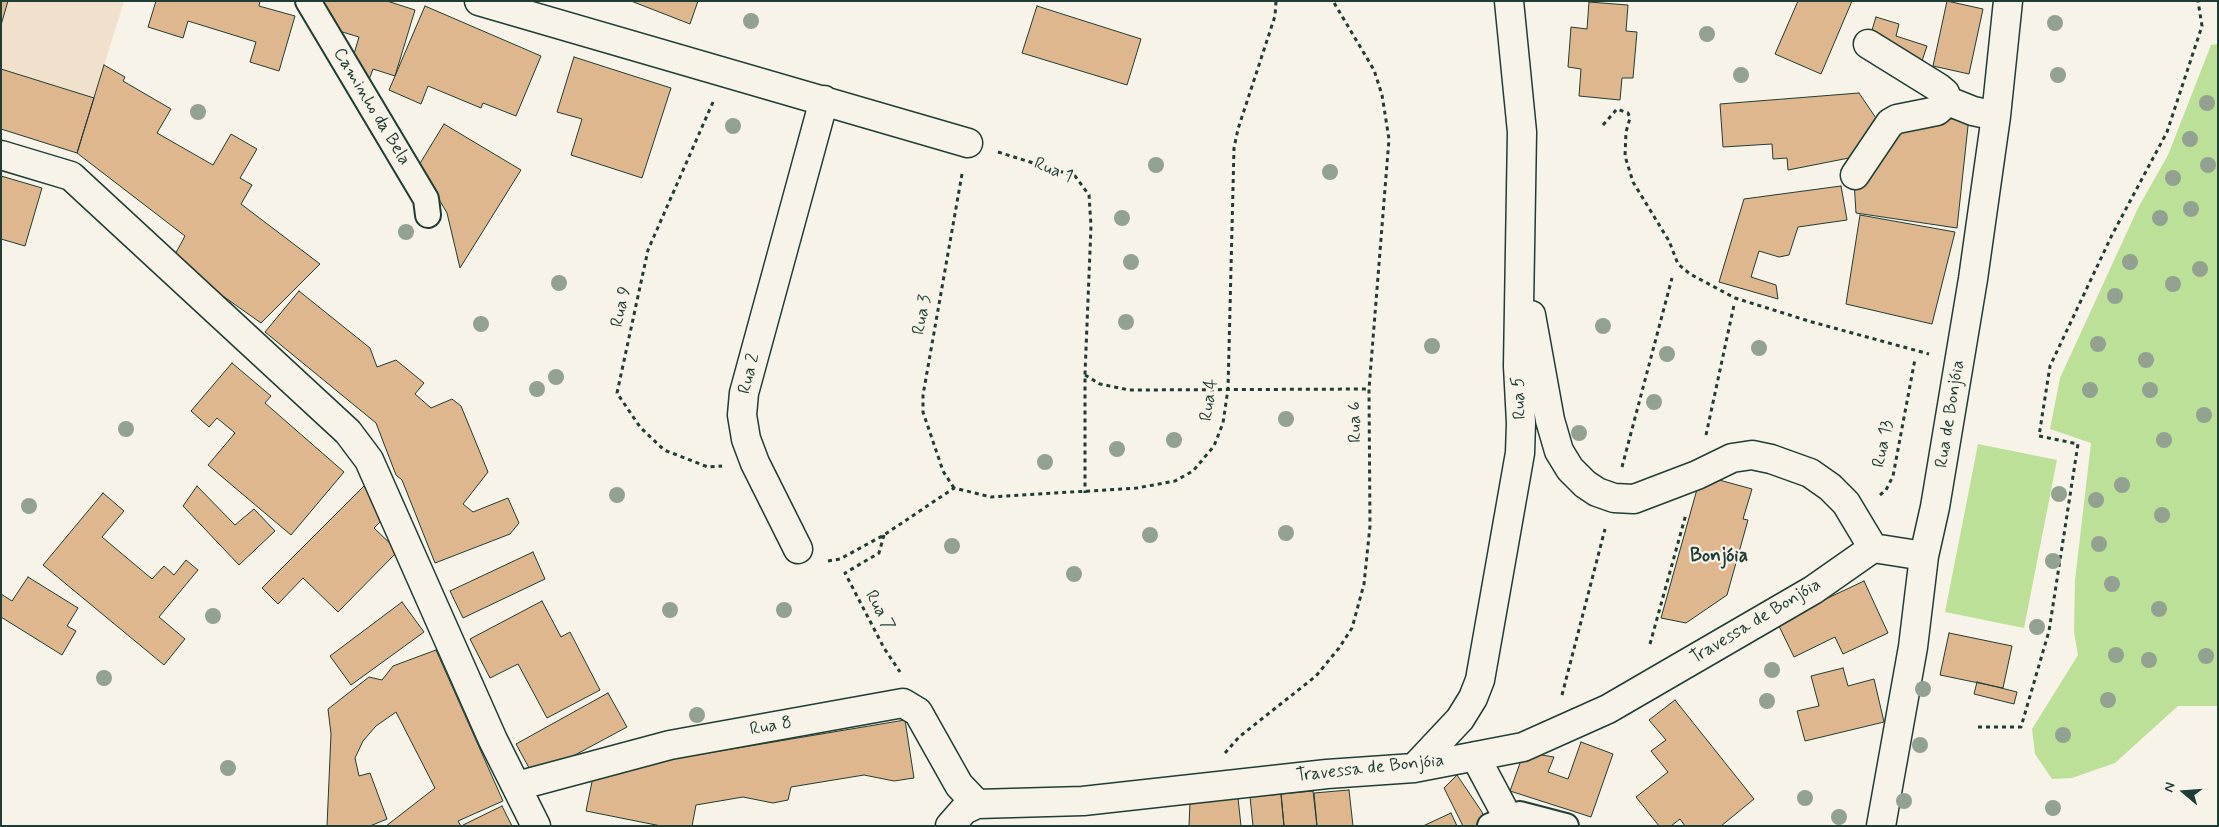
<!DOCTYPE html>
<meta charset="utf-8">
<style>
body{margin:0}
#map{position:relative;width:2219px;height:827px;overflow:hidden;background:#f7f3e8;font-family:Mynerve,sans-serif}
canvas{display:block}
.frame{position:absolute;inset:0;border:2px solid #1f3d34;pointer-events:none}
.north{position:absolute;left:2159px;top:767px;width:50px;height:50px;-webkit-text-stroke:4px #f7f3e8;paint-order:stroke;rotate:288deg;font-size:14px;font-weight:700;line-height:20px;text-align:center;color:#1f3d34}
.north::after{content:'';display:block;margin:auto;width:18px;height:22px;background:#1f3d34;clip-path:polygon(50% 0,100% 100%,50% 72%,0 100%)}
</style>
<div id="map">
<canvas width="2219" height="827"></canvas>
<div class="frame"></div>
<div class="north">N</div>
</div>
<script>
const context = document.querySelector('canvas').getContext('2d');
context.lineJoin = 'round';
function paint(path, color) { context.fillStyle = color; context.fill(path, 'evenodd'); }
const poly = rows => new Path2D(rows.map(r => 'M' + r).join(''));
function stroke(path, color, width, dash) { context.strokeStyle = color; context.lineWidth = width; context.lineCap = dash ? 'butt' : 'round'; context.setLineDash(dash || []); context.stroke(path); }
function drawText(font, color, halo, rows, align = 'center') {
  context.font = font + ' Mynerve,sans-serif'; context.lineWidth = 4.5; context.setLineDash([]); context.textBaseline = 'middle'; context.strokeStyle = halo; context.fillStyle = color; for (const [text, x, y, turn = 0] of rows) {
    context.save(); context.translate(x, y); context.rotate((+turn || 0) * Math.PI / 180); context.textAlign = isNaN(turn) ? turn : align; if (halo) context.strokeText(text, 0, 0); context.fillText(text, 0, 0); context.restore();
  }
}
const built = poly([
 [1,1,124,1,77,153,1,129]
]);
const green = poly([
 [2218,44,2218,706,2178,706,2115,763,2072,778,2052,779,2035,754,2032,729,2078,655,2074,632,2075,580,2091,443,2050,429,2060,378,2138,208,2168,155,2211,45],
 [1978,444,2057,460,2024,628,1945,612]
]);
const building = poly([
 [1,1,8,1,1,25,1,1],
 [156,1,260,1,259,6,295,16,279,71,250,62,256,42,188,21,183,38,148,27,156,1],
 [319,1,387,1,415,10,395,76,373,69,369,80,348,74,359,37,312,23,319,1],
 [631,1,698,1,690,24,631,1],
 [1798,1,1852,1,1821,74,1775,54,1798,1],
 [1947,1,1983,9,1969,74,1933,66,1947,1],
 [1589,2,1628,5,1626,31,1637,32,1633,78,1622,78,1620,100,1579,96,1581,69,1568,67,1571,27,1587,29,1589,2],
 [425,6,541,56,516,116,483,103,481,108,428,86,421,104,389,90,425,6],
 [1037,6,1141,39,1127,85,1022,53,1037,6],
 [1876,17,1899,24,1896,36,1927,46,1922,61,1868,43,1876,17],
 [574,57,671,88,642,178,571,155,582,119,557,112,574,57],
 [104,65,125,77,123,81,171,109,157,133,213,165,231,134,257,149,240,178,252,185,241,204,320,264,261,323,172,260,185,236,77,153,104,65],
 [1,69,94,98,77,153,1,129,1,69],
 [1859,93,1878,121,1854,157,1788,170,1787,158,1773,159,1772,144,1723,147,1720,104,1859,93],
 [1969,117,1957,228,1856,213,1854,181,1902,124,1969,117],
 [444,124,521,170,460,268,447,213,419,165,444,124],
 [1,176,42,188,25,246,1,239,1,176],
 [1841,186,1847,220,1798,227,1789,255,1779,257,1759,251,1751,277,1776,285,1778,299,1719,282,1744,199,1841,186],
 [1860,215,1955,232,1932,324,1846,304,1860,215],
 [299,291,370,348,377,367,396,360,424,383,415,394,431,408,452,399,461,406,488,472,463,504,473,512,508,498,519,523,510,534,435,563,402,480,396,475,376,423,265,332,299,291],
 [232,363,271,396,265,403,344,472,291,535,208,465,235,433,217,418,209,427,191,411,232,363],
 [1701,475,1752,489,1743,519,1748,520,1727,595,1686,623,1661,618,1701,475],
 [366,484,383,519,374,528,398,551,338,612,303,578,278,604,262,588,366,484],
 [197,486,235,525,254,509,275,531,239,565,183,506,197,486],
 [103,493,124,511,102,537,152,579,164,566,174,575,186,560,198,570,159,617,185,639,164,665,43,565,103,493],
 [533,552,545,579,463,618,450,591,533,552],
 [28,577,78,608,67,626,76,631,62,655,1,617,1,594,12,601,28,577],
 [1864,581,1888,633,1843,654,1835,637,1794,657,1777,622,1864,581],
 [542,601,561,637,570,632,600,690,547,718,518,664,490,678,470,639,542,601],
 [402,602,424,632,351,685,330,656,402,602],
 [1949,633,2012,646,2003,688,1940,675,1949,633],
 [436,650,503,801,458,821,461,826,386,826,435,788,396,712,376,726,363,741,355,758,359,776,370,773,387,819,370,826,327,826,331,734,328,709,369,677,382,680,393,666,436,650],
 [1843,668,1848,686,1874,679,1884,722,1805,741,1797,711,1819,706,1811,676,1843,668],
 [1977,682,2017,692,2014,704,1974,694,1977,682],
 [608,693,627,727,534,777,516,744,608,693],
 [1675,700,1754,799,1721,826,1685,826,1680,819,1671,826,1659,826,1636,797,1668,772,1651,751,1666,740,1649,720,1675,700],
 [905,720,914,778,894,781,864,775,791,787,788,800,773,803,743,797,696,805,692,826,661,826,586,811,594,772,905,720],
 [1581,742,1613,754,1591,817,1510,791,1524,752,1554,757,1548,772,1568,779,1581,742],
 [1457,775,1482,812,1486,825,1463,826,1444,788,1457,775],
 [1349,790,1353,826,1317,826,1314,793,1349,790],
 [1313,791,1317,826,1284,826,1281,794,1313,791],
 [1281,794,1284,826,1253,826,1250,797,1281,794],
 [1238,798,1241,826,1189,826,1190,802,1238,798],
 [502,806,512,826,463,826,463,825,502,806],
 [1451,813,1457,826,1423,826,1451,813]
]);
const path = poly([
 [713,102,648,250,617,393,640,427,664,450,708,467,722,466],
 [1603,125,1617,109,1628,113,1630,118,1626,132,1625,156,1633,182,1669,241,1678,264,1690,274,1735,298,1812,322,1929,354],
 [998,152,1075,176,1089,195,1091,226,1085,374,1085,493],
 [1085,375,1100,384,1129,390,1369,389],
 [1706,435,1734,305],
 [1622,467,1672,278],
 [954,488,943,471,923,412,923,395,962,174],
 [1880,495,1886,490,1893,476,1915,359],
 [884,535,879,553,845,573,884,648,900,672],
 [828,561,840,559,884,535,954,488,991,497,1137,488,1175,481,1193,471,1214,446,1223,423,1228,389,1234,148,1238,129,1275,16,1276,1],
 [1650,644,1686,514],
 [1562,695,1605,529],
 [1978,727,2021,727,2049,631,2078,444,2039,436,2050,366,2112,235,2167,132,2202,26,2198,1],
 [1225,753,1239,737,1316,676,1339,648,1352,628,1364,584,1370,526,1369,389,1389,139,1382,95,1374,70,1333,1]
]);
const pedestrian = poly([
 [308,1,426,199,428,215],
 [1490,826,1520,814,1566,826]
]);
const minor = poly([
 [479,1,968,143],
 [1868,44,1939,88,1945,93,1948,101],
 [1,155,71,176,348,432,369,460,493,740,536,826],
 [1855,175,1890,123,1897,119,1937,111,1948,101,1973,111,1996,116],
 [1531,315,1550,420,1559,451,1570,469,1585,484,1597,492,1614,498,1634,499,1697,475,1732,458,1752,455,1771,459,1810,473,1830,487,1846,503,1873,548],
 [798,549,755,463,746,439,742,415,744,393,824,100],
 [1475,756,1508,818],
 [1414,768,1460,719,1473,698,1480,680,1520,453,1521,423,1518,366,1522,132,1509,1],
 [517,786,670,745,903,703,918,712,959,785,977,804],
 [950,826,964,810,977,804,1083,801,1327,774,1414,768,1523,747,1608,709,1813,590,1873,548,1924,556],
 [1881,826,1913,647,1924,556,1935,507,1973,279,1996,116,2008,1]
]);
const trees = [
 [751,21],
 [2055,23],
 [1707,34],
 [1741,75],
 [2058,75],
 [2207,103],
 [198,112],
 [733,126],
 [2190,139],
 [1156,165],
 [2208,165],
 [1330,172],
 [2173,178],
 [2191,209],
 [1122,218],
 [2160,218],
 [406,232],
 [1131,262],
 [2130,262],
 [2200,269],
 [559,283],
 [2173,284],
 [2115,296],
 [1126,322],
 [481,324],
 [1603,326],
 [2098,344],
 [1432,346],
 [1759,348],
 [1667,354],
 [2146,360],
 [556,377],
 [537,389],
 [2090,390],
 [2150,390],
 [1654,402],
 [2204,415],
 [1286,419],
 [126,429],
 [1579,433],
 [1174,440],
 [2164,440],
 [1117,449],
 [1045,462],
 [2122,485],
 [2059,494],
 [617,495],
 [2096,500],
 [29,506],
 [2162,515],
 [1286,533],
 [1150,535],
 [2099,544],
 [952,546],
 [2053,561],
 [1074,574],
 [2112,584],
 [2159,609],
 [670,610],
 [784,610],
 [213,616],
 [2037,627],
 [2116,655],
 [2206,656],
 [2149,660],
 [1772,670],
 [104,678],
 [1923,689],
 [2108,700],
 [1767,701],
 [697,715],
 [2063,735],
 [1920,745],
 [228,768],
 [1805,798],
 [1904,801],
 [2053,808],
 [1839,817]
];
const streetNames = [
 ["Caminho da Bela",371,107,59],
 ["Rua 1",1053,171,22],
 ["Rua 9",622,307,-78],
 ["Rua 3",923,315,-80],
 ["Rua 2",750,374,-76],
 ["Rua 5",1520,398,-93],
 ["Rua 4",1210,400,-82],
 ["Rua de Bonjóia",1951,414,-81],
 ["Rua 6",1356,422,-91],
 ["Rua 13",1884,444,-79],
 ["Rua 7",879,611,61],
 ["Travessa de Bonjóia",1756,622,-31],
 ["Rua 8",771,727,-10],
 ["Travessa de Bonjóia",1370,769,-6]
];
const neighbourhoodNames = [
 ["Bonjóia",1719,557]
];
paint(built, '#f0e1cd');
paint(green, '#bde099');
paint(building, '#deb78f');
stroke(building, '#1f3d34', 1);
stroke(pedestrian, '#1f3d34', 28);
stroke(minor, '#1f3d34', 31);
stroke(path, '#1f3d34', 3, [4, 4]);
stroke(pedestrian, '#f7f3e8', 24);
stroke(minor, '#f7f3e8', 28);
context.fillStyle = '#92a190';
for (const [x, y] of trees) { context.beginPath(); context.arc(x, y, 8, 0, 2 * Math.PI); context.fill(); }
drawText('18px', '#1f3d34', '#f7f3e8', streetNames);
drawText('bold 19px', '#1f3d34', '#f7f3e8', neighbourhoodNames);
</script>
